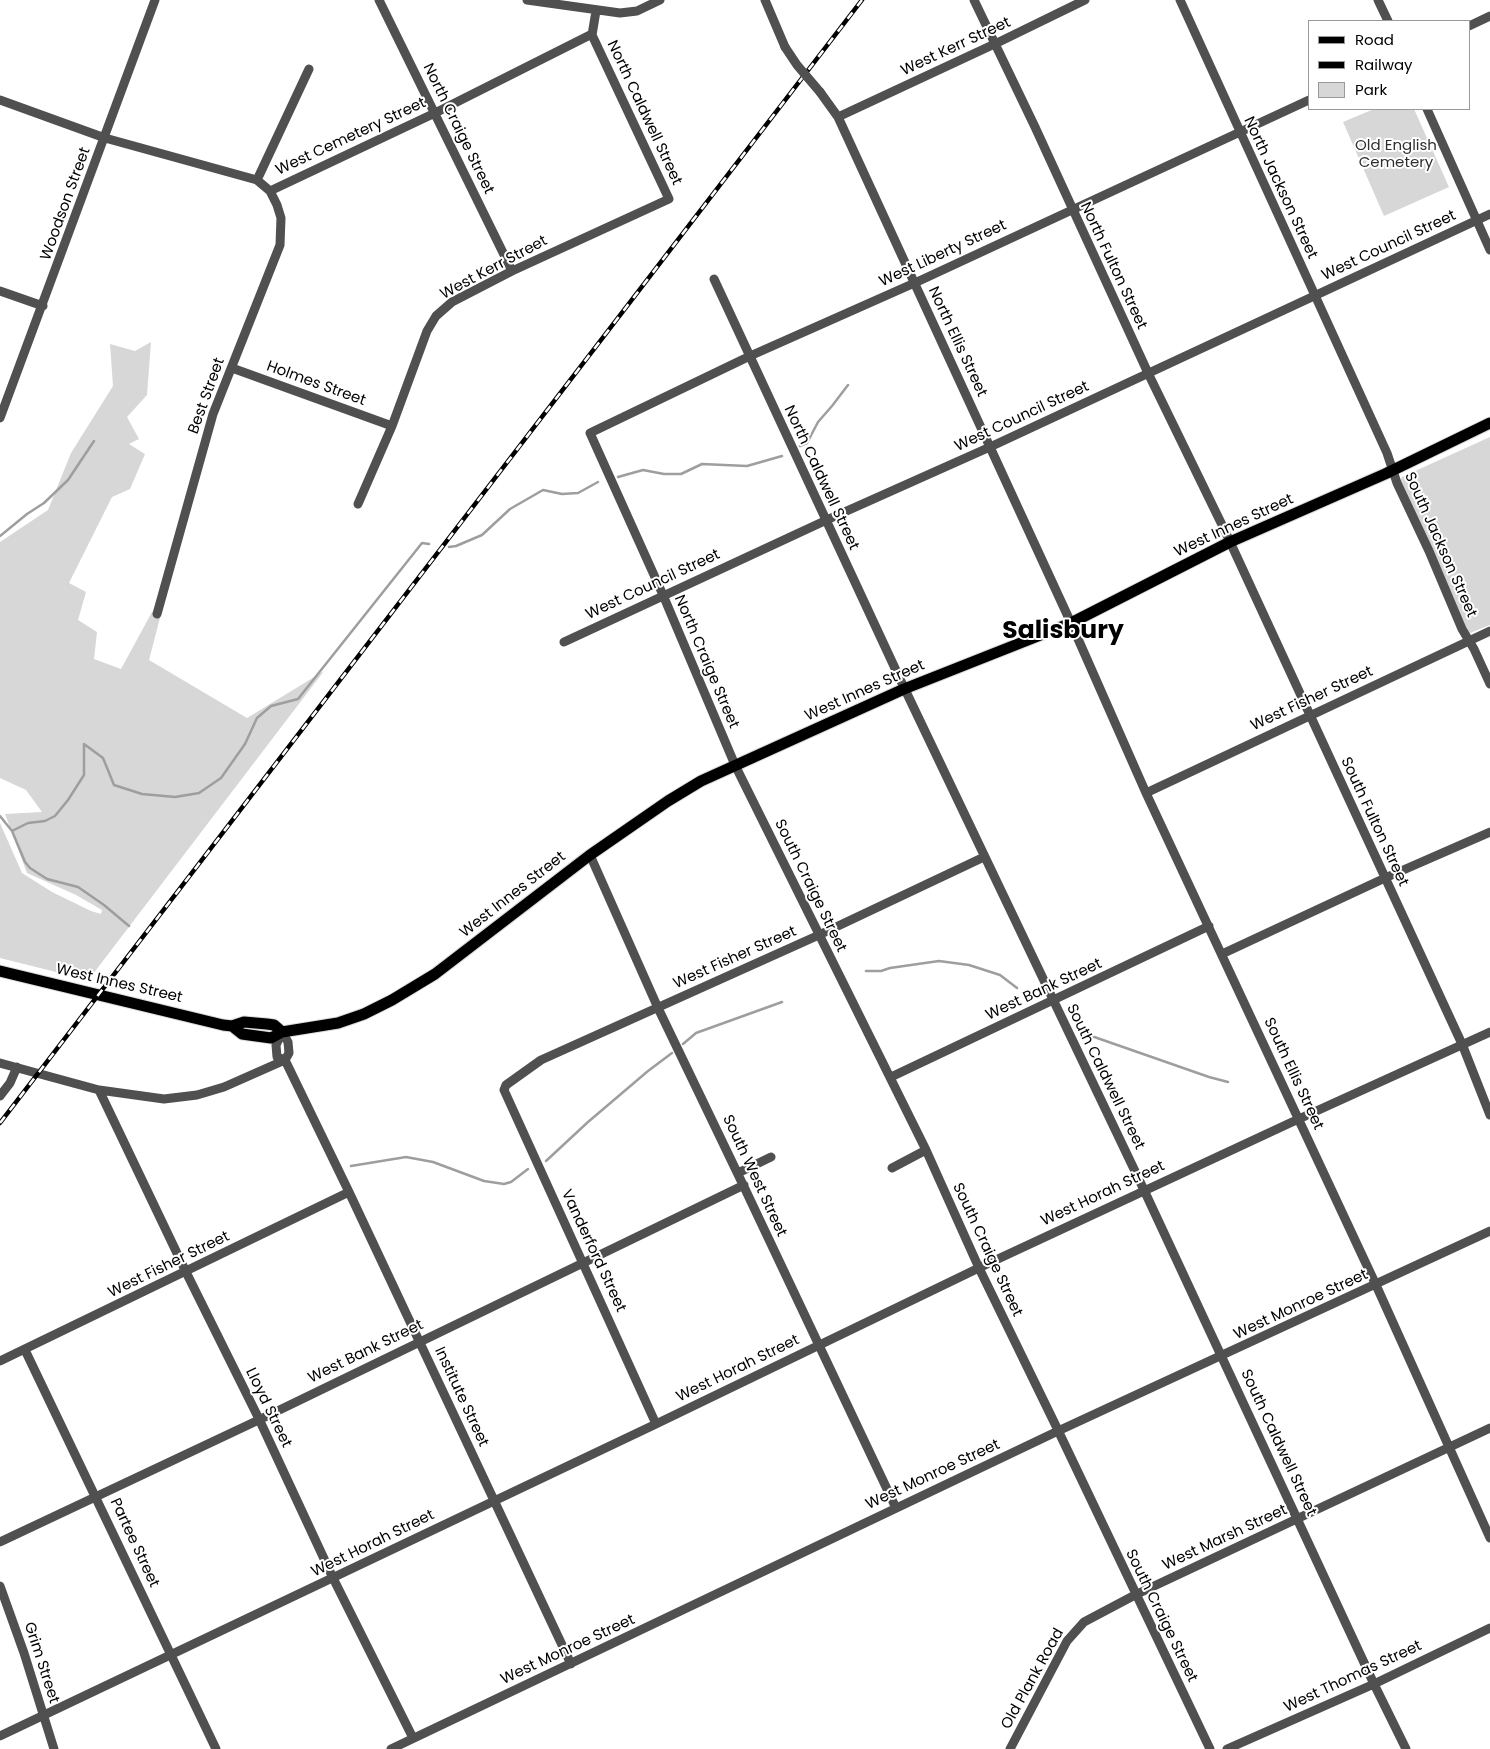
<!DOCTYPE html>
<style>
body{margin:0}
#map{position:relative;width:1490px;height:1749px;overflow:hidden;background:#fff;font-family:Poppins,sans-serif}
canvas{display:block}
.legend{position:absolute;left:1308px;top:20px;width:162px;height:90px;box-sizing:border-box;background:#fff;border:1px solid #999;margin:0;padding:6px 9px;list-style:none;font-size:15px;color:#000}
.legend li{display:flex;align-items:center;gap:10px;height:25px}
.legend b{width:25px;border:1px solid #999}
</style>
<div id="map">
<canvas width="1490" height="1749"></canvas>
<ul class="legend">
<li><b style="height:6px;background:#000"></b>Road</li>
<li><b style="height:6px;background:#000"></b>Railway</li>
<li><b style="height:14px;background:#d7d7d7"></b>Park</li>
</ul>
</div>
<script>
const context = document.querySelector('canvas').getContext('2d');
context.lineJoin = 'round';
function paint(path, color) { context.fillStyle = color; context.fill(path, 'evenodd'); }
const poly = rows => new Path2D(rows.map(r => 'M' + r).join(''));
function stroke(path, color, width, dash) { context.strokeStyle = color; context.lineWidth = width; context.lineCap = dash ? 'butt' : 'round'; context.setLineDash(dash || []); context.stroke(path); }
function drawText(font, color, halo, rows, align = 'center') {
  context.font = font + ' Poppins,sans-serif'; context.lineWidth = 4; context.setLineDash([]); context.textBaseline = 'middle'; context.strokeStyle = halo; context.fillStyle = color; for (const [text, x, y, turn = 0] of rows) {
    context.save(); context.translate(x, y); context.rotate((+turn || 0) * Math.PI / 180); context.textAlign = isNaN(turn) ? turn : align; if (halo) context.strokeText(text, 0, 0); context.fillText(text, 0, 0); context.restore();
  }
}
const green = poly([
 [1374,109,1414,109,1449,187,1384,216,1343,122],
 [151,342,147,395,127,417,139,439,129,444,145,454,130,489,112,497,69,583,86,592,78,620,97,632,94,659,121,669,152,612,161,614,149,660,247,718,324,671,93,974,93,968,88,980,0,958,0,823,22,873,52,892,91,911,101,914,102,910,76,895,27,873,5,814,42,812,26,790,0,778,0,542,48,510,71,453,113,386,110,344,135,351],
 [1490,437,1490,625,1470,633,1467,632,1400,481,1402,477]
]);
const stream = poly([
 [800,446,807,443,818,422,832,406,848,385],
 [618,477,643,470,664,474,681,474,702,464,747,466,782,456],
 [0,536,27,514,44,503,68,480,94,441],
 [449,547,456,546,482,535,510,509,543,490,562,494,578,493,598,482],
 [0,816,12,831,25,862,30,868,47,879,78,887,104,905,129,926],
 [12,831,28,823,45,821,55,816,68,800,84,775,84,744,103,758,114,785,142,794,175,797,199,793,221,778,245,744,257,718,271,706,298,699,422,543,429,544],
 [866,971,881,971,890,968,939,961,969,965,1000,975,1017,988],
 [1080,1032,1209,1077,1228,1082],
 [683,1044,696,1033,782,1002],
 [546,1161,588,1122,648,1071,672,1053],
 [351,1166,406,1157,433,1162,484,1181,504,1184,511,1182,528,1169]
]);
const minor = poly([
 [379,0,512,271],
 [527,0,620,13,637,11,660,0],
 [765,0,785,47],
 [974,0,1035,127,1148,373,1225,531,1462,1044,1490,1115],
 [1180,0,1387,453,1397,483,1429,551,1462,629,1474,649,1490,684],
 [1378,0,1388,21],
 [1469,26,1490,16],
 [820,92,838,117,1071,623,1146,793,1376,1285,1490,1538],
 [0,100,105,138,257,180,270,191,435,113,592,34],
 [1427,109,1490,250],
 [838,117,1001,41,1085,0],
 [257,180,309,69],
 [714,279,900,679,1144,1190,1374,1684,1406,1749],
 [0,291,43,306],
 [232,368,392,426],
 [0,418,155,0],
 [358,504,392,426,427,331,436,316,452,302,512,271,669,199,592,35,596,11],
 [157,614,213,414,280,245,281,218,277,205,270,191],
 [564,642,831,518,990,447,1490,214],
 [1146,793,1490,631],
 [590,855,658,1008,746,1191,896,1508],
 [1222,954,1385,878,1490,832],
 [282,1032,276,1045,277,1057,285,1060,349,1192,571,1664],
 [282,1032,288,1042,289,1053,285,1060],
 [0,1063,99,1090,164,1099,197,1095,224,1087,285,1060],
 [891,1077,1209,926],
 [99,1090,186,1272,259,1419,333,1578,413,1738],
 [0,1096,10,1083,17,1067],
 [892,1168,926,1150],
 [738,1173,771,1157],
 [25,1350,216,1749],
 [0,1361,349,1192],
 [656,1424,504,1090,506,1085,541,1060,819,935,984,857],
 [0,1542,265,1417,744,1185],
 [0,1586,24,1653,54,1749],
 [0,1736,656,1424,985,1265,1290,1123,1490,1032],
 [391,1749,1058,1431,1490,1231],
 [1010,1749,1067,1641,1084,1622,1135,1595,1490,1428],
 [1210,1749,1055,1424,979,1268,926,1150,735,765,663,595,590,433,750,356,919,281,1309,100],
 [1227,1749,1374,1684,1490,1628]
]);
const major = poly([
 [0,971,223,1025,232,1026,244,1022,267,1024,274,1025,282,1032],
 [232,1026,242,1034,271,1038,282,1032,338,1023,364,1014,392,1000,435,974,590,855,668,801,701,781,904,689,1071,623,1230,542,1385,474,1490,423]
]);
const rail = poly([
 [0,1123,862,0]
]);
const minorBridge = poly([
 [785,47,797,65,820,92]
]);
const streetNames = [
 ["West Kerr Street",956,47,-25],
 ["North Caldwell Street",644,113,65],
 ["North Craige Street",458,129,64],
 ["West Cemetery Street",351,137,-25],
 ["North Jackson Street",1280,188,65],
 ["Woodson Street",66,204,-70],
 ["West Council Street",1389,246,-25],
 ["West Liberty Street",943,254,-25],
 ["North Fulton Street",1113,266,65],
 ["West Kerr Street",494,268,-28],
 ["North Ellis Street",957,342,65],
 ["Holmes Street",316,384,20],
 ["Best Street",207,396,-70],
 ["West Council Street",1022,417,-25],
 ["North Caldwell Street",821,478,65],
 ["West Innes Street",1234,526,-25],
 ["South Jackson Street",1440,545,66],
 ["West Council Street",653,585,-25],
 ["North Craige Street",706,662,67],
 ["West Innes Street",865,691,-24],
 ["West Fisher Street",1312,699,-25],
 ["South Fulton Street",1374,822,65],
 ["South Craige Street",810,886,64],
 ["West Innes Street",513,895,-38],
 ["West Fisher Street",735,958,-24],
 ["West Innes Street",119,984,13],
 ["West Bank Street",1044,990,-25],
 ["South Ellis Street",1293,1074,65],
 ["South Caldwell Street",1105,1077,64],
 ["South West Street",754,1176,65],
 ["West Horah Street",1103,1194,-25],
 ["South Craige Street",987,1250,65],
 ["Vanderford Street",593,1251,65],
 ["West Fisher Street",169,1265,-26],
 ["West Monroe Street",1301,1305,-25],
 ["West Bank Street",366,1352,-26],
 ["West Horah Street",738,1369,-26],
 ["Institute Street",461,1397,65],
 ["Lloyd Street",268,1408,64],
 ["South Caldwell Street",1278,1443,65],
 ["West Monroe Street",933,1475,-25],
 ["West Marsh Street",1225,1538,-25],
 ["Partee Street",134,1543,65],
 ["West Horah Street",373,1544,-26],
 ["South Craige Street",1161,1616,64],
 ["West Monroe Street",568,1650,-25],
 ["Grim Street",41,1663,72],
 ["West Thomas Street",1353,1677,-25],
 ["Old Plank Road",1033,1679,-61]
];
const parkNames = [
 ["Old English",1396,146],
 ["Cemetery",1396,163]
];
const townNames = [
 ["Salisbury",1063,632]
];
paint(green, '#d7d7d7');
stroke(stream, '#9e9e9e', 2.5);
stroke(major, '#dbdbdb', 13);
stroke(minor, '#505050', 9);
stroke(major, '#000', 11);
stroke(rail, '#000', 4.5);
stroke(rail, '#fff', 2.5, [8]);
stroke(minorBridge, '#505050', 9);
drawText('15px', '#000', '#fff', streetNames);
drawText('15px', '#2e2e2e', '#fff', parkNames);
drawText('bold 25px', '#000', '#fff', townNames);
</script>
